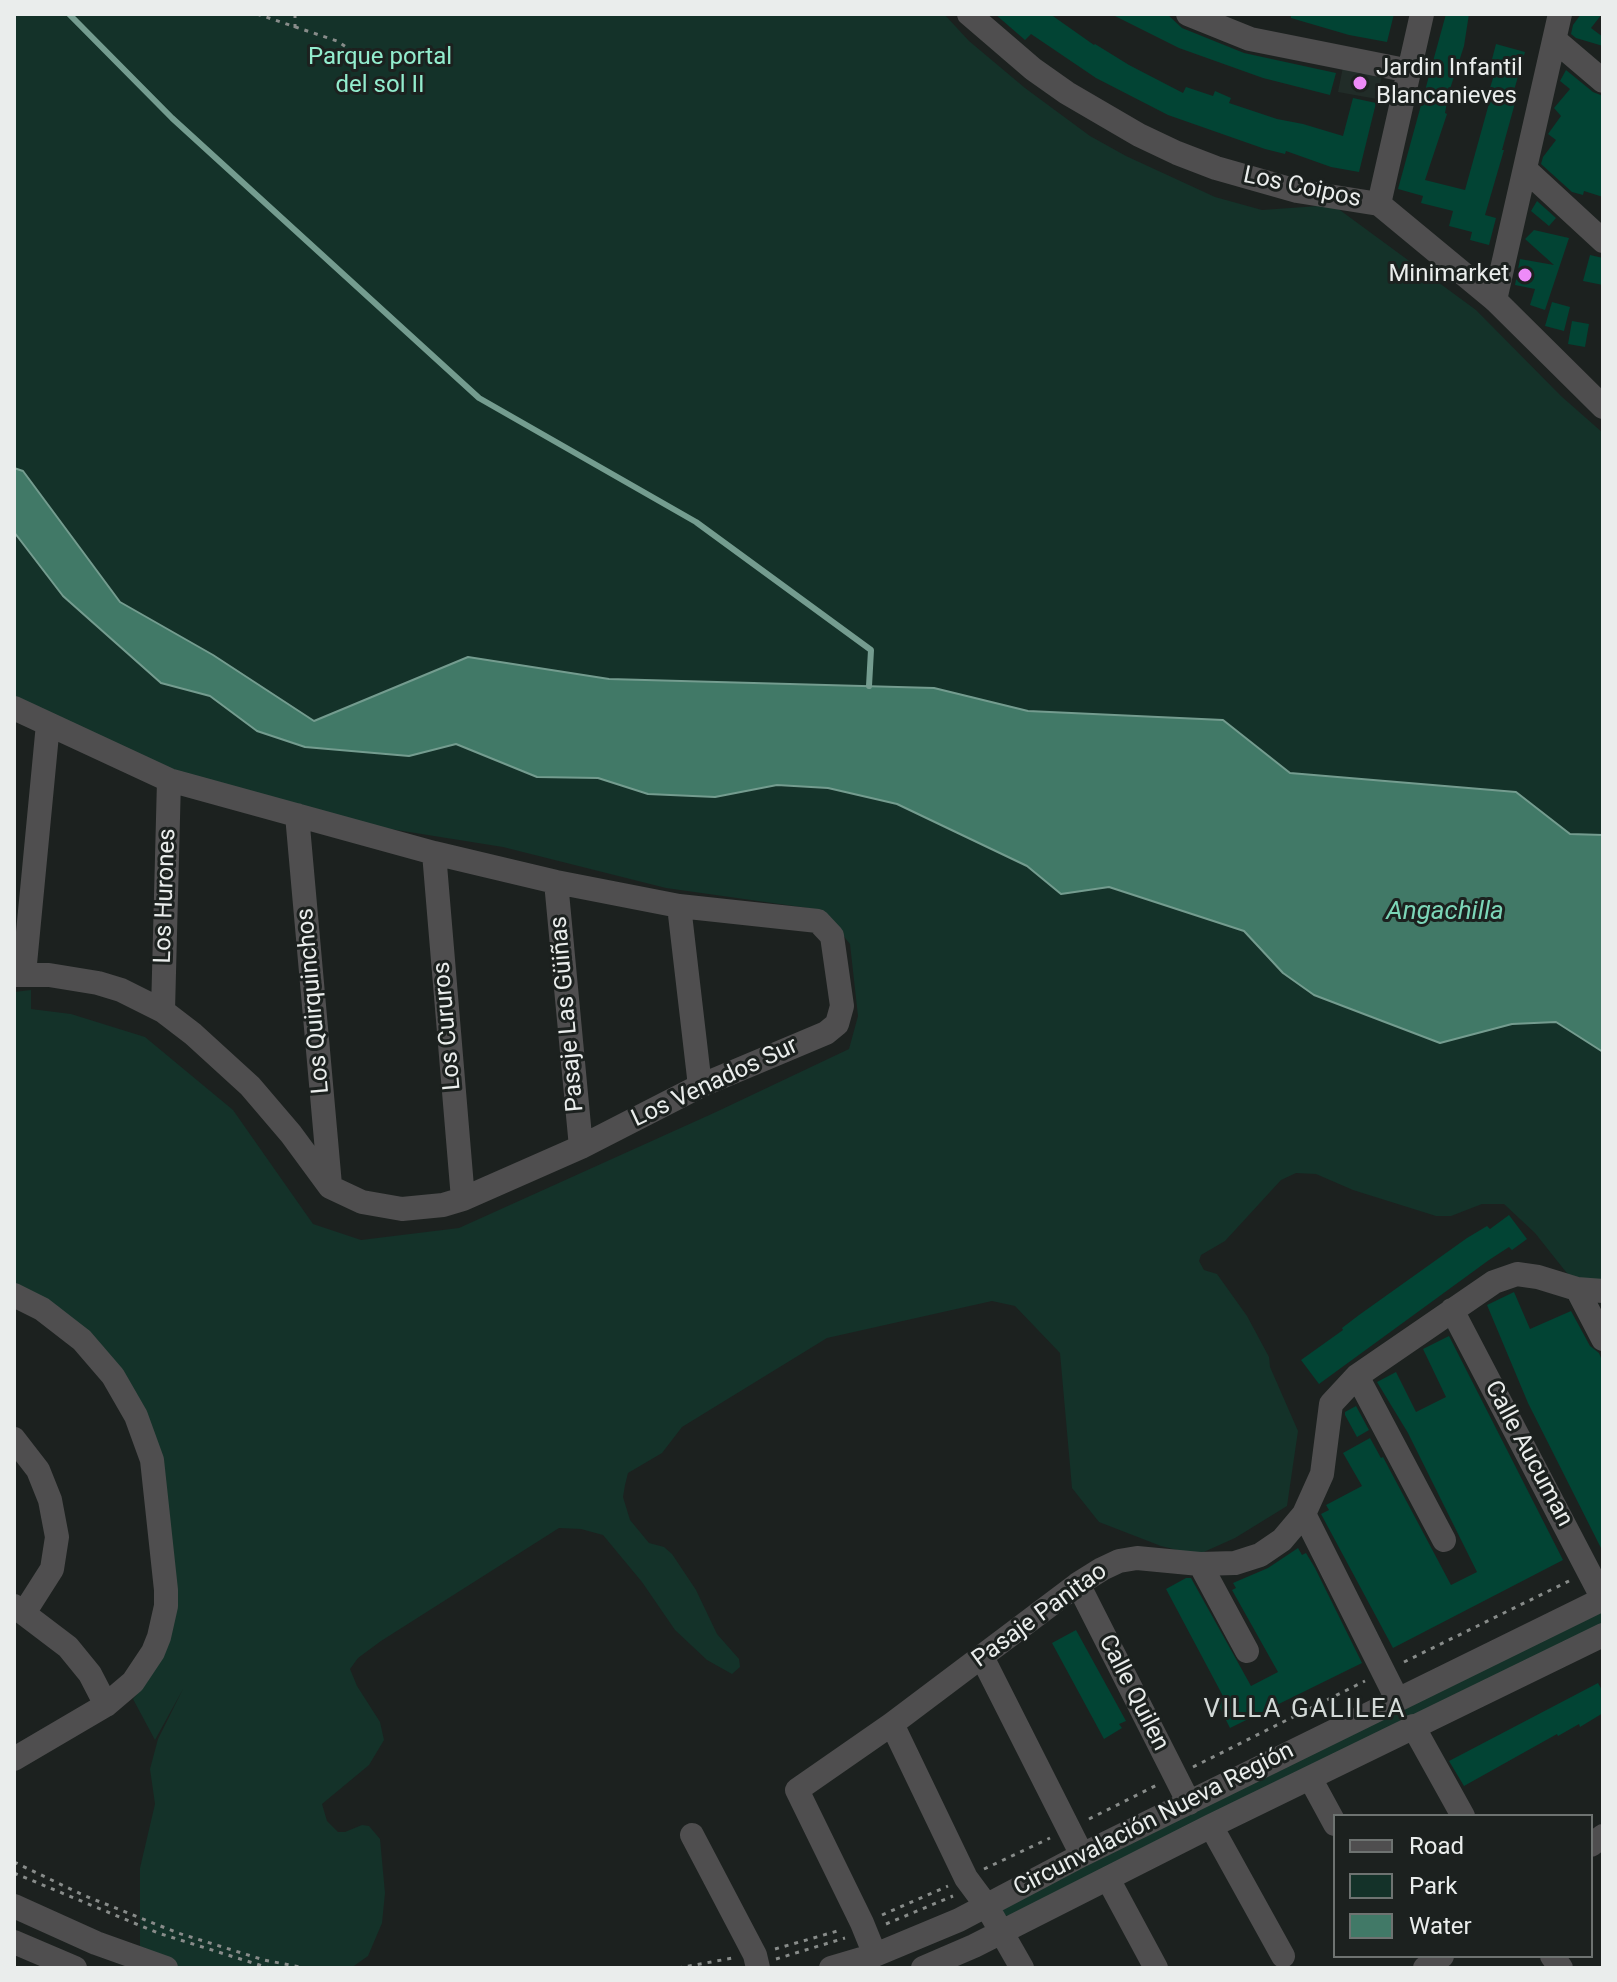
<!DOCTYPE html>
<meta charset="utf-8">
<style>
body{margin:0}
#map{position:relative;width:1617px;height:1982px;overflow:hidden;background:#1c211f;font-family:Roboto,sans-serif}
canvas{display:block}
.frame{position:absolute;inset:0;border:16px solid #eaedec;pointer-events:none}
.legend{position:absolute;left:1333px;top:1814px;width:260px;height:144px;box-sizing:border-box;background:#1c211f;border:2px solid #6e7371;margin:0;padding:10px 14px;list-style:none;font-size:24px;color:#eaedec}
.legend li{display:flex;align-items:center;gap:16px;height:40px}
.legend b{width:40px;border:2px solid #6e7371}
</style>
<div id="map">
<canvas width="1617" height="1982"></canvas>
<div class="frame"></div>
<ul class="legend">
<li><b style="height:10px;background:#4f4e4f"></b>Road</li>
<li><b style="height:22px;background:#143229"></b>Park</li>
<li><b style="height:22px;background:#417967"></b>Water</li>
</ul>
</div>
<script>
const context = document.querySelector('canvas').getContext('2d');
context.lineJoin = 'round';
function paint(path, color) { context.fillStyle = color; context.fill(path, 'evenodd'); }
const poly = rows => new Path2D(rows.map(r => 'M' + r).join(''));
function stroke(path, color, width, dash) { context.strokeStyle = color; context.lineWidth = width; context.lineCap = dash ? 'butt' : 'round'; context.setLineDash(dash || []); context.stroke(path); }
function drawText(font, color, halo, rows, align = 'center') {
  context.font = font + ' Roboto,sans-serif'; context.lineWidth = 6; context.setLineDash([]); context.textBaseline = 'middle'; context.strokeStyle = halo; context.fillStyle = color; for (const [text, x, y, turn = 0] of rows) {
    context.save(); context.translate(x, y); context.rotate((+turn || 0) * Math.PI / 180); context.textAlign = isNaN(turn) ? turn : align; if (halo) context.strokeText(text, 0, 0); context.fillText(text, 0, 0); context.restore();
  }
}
const built = poly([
 [1343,67,1382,75,1377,99,1338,92]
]);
const green = poly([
 [14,14,944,14,969,41,1025,88,1090,136,1126,156,1215,197,1262,210,1333,205,1476,310,1561,396,1603,433,1603,1289,1584,1288,1566,1272,1535,1233,1504,1204,1482,1204,1451,1216,1436,1216,1353,1190,1316,1174,1296,1173,1281,1180,1225,1241,1201,1255,1199,1261,1204,1270,1217,1274,1247,1316,1269,1357,1270,1367,1298,1431,1287,1506,1235,1538,1197,1555,1161,1546,1099,1522,1072,1488,1060,1353,1015,1306,992,1301,827,1338,682,1427,662,1453,628,1473,625,1485,623,1497,630,1520,649,1543,664,1547,672,1554,696,1590,717,1634,739,1659,740,1667,732,1674,707,1660,675,1630,642,1582,603,1535,581,1529,559,1528,381,1641,358,1658,350,1669,357,1686,380,1722,384,1740,369,1765,322,1804,327,1821,338,1832,345,1832,362,1825,369,1826,380,1839,385,1893,382,1923,368,1956,351,1968,140,1968,140,1868,155,1804,150,1769,158,1739,183,1689,155,1740,133,1699,147,1682,167,1644,143,1420,14,1284,14,992,31,990,31,1009,71,1014,145,1037,233,1110,313,1224,361,1240,459,1228,716,1112,849,1049,858,1016,850,944,822,910,666,888,503,847,384,828,169,770,14,705],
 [1603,1608,1603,1624,1012,1915,1004,1916,1001,1908]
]);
const water = poly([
 [14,468,23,471,120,602,213,655,314,721,468,657,609,679,934,688,1028,711,1223,720,1290,773,1516,792,1570,834,1603,835,1603,1052,1556,1022,1512,1024,1440,1043,1314,995,1283,973,1244,931,1109,887,1061,894,1027,866,897,804,828,788,777,785,715,797,648,794,598,778,537,777,456,744,409,756,305,747,257,731,210,696,161,683,63,596,14,532,14,468]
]);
const stream = poly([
 [69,14,172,118,479,398,696,522,871,650,869,686]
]);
const building = poly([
 [995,14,1050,14,1094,45,1095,44,1129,65,1183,93,1186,87,1213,96,1215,91,1231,98,1229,103,1277,119,1303,124,1343,136,1353,98,1376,103,1359,172,1331,167,1286,151,1285,154,1265,149,1168,115,1096,78,1031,34,1025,40],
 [1111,14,1167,14,1182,28,1244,53,1336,73,1330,95,1263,78,1179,48],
 [1291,14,1394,14,1387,42,1349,35,1291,18],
 [1446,14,1469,14,1464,46,1449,92,1445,113,1447,114,1425,180,1465,190,1493,89,1490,88,1497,65,1491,63,1496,44,1525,52,1511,101,1515,103,1502,150,1504,150,1485,215,1496,218,1489,245,1470,240,1472,232,1449,226,1453,211,1421,203,1423,196,1398,189],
 [1581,14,1602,14,1591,28,1603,37,1603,46,1576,38,1571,34,1573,25],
 [1566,70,1593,92,1603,96,1603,197,1584,191,1583,195,1572,192,1541,164,1543,157,1556,140,1548,134,1561,116,1554,108,1570,89,1560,81],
 [1537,201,1556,218,1549,226,1531,211],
 [1534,230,1569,238,1545,310,1530,305,1535,289,1515,285,1520,259,1554,265,1525,239],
 [1590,255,1603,258,1603,285,1583,281],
 [1552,302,1570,307,1564,331,1545,326],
 [1572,321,1589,324,1585,347,1568,344],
 [1509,1215,1527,1239,1512,1250,1509,1247,1489,1260,1319,1384,1301,1360,1343,1330,1342,1328,1359,1315,1467,1238,1487,1226,1490,1229],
 [1514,1292,1530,1329,1571,1311,1590,1346,1599,1353,1603,1363,1603,1552,1528,1403,1487,1305],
 [1449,1336,1563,1560,1393,1648,1321,1514,1329,1510,1326,1505,1362,1486,1343,1453,1370,1438,1381,1458,1383,1457,1451,1585,1477,1572,1408,1433,1377,1382,1396,1372,1416,1412,1446,1397,1423,1349],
 [1356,1406,1369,1430,1357,1437,1345,1415,1345,1412],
 [1298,1548,1302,1555,1306,1553,1315,1568,1362,1663,1230,1728,1217,1702,1224,1698,1166,1589,1186,1578,1191,1578,1251,1686,1278,1672,1232,1590,1236,1588,1233,1583,1268,1568],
 [1076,1630,1126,1721,1119,1724,1122,1728,1104,1739,1052,1643],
 [1598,1683,1603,1692,1603,1713,1580,1727,1579,1724,1558,1736,1557,1734,1464,1786,1449,1761]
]);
const path = poly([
 [257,14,337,41,358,55],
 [295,28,295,14],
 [1404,1662,1569,1581],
 [1193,1767,1365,1681],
 [1089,1819,1157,1785],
 [14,1862,83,1895,178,1933,264,1960,305,1968],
 [984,1869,1050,1838],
 [14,1873,158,1933,269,1968],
 [882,1915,948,1886],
 [886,1924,953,1896],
 [775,1949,841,1930],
 [776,1959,845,1938],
 [678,1968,733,1958]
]);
const minor = poly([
 [969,14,1033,69,1067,93,1139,135,1177,153,1216,168,1297,191,1379,204,1495,300,1603,407],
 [1188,14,1250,39,1410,71],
 [1556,41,1603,81],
 [1526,170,1603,241],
 [1379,204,1422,14],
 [1495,300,1560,14],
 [14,708,169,780,434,853,556,882,679,906,818,921,832,936,842,1006,837,1024,826,1033,700,1086,581,1147,463,1199,443,1205,402,1209,362,1202,330,1187,291,1134,250,1086,193,1034,163,1011,121,990,98,983,49,975,14,975],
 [297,815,330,1185],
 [434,853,463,1199],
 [556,882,581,1147],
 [679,906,700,1086],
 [24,974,48,724],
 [163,1011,169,780],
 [1577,1289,1603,1339],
 [14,1295,42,1309,82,1340,113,1376,136,1416,152,1460,166,1590,166,1606,159,1637,153,1652,133,1682,106,1705,14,1759],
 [1452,1310,1603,1599],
 [1357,1376,1444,1540],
 [14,1439,38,1470,50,1500,57,1537,52,1569,24,1613],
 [1304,1514,1397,1699],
 [1200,1564,1247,1651],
 [1078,1584,1189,1803],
 [14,1606,68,1647,90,1674,106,1705],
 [982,1657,1082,1855],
 [892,1724,966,1878,986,1905,1022,1968],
 [1413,1726,1463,1816],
 [1310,1778,1335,1824],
 [1211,1826,1283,1956],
 [692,1835,755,1955,758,1968],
 [1591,1845,1603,1836],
 [1108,1879,1156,1968],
 [14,1906,96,1943,166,1968],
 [14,1942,75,1968],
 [875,1955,862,1923,797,1790,892,1724,1078,1584,1102,1569,1119,1561,1137,1558,1200,1564,1235,1563,1260,1555,1282,1540,1304,1514,1322,1474,1331,1404,1357,1376,1494,1282,1517,1274,1538,1277,1577,1289,1603,1291],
 [1552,1956,1561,1968],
 [831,1968,875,1955,959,1920,1082,1855,1603,1599],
 [923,1968,974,1946,1211,1826,1603,1635],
 [1425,1968,1442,1956]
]);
const markers = [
 [1360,83,8,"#ee8bf8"],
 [1525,275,8,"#ee8bf8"]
];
const parkNames = [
 ["Parque portal",380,58],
 ["del sol II",380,86]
];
const poiNames = [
 ["Jardin Infantil",1376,69],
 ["Blancanieves",1376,97],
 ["Minimarket",1509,275,"right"]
];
const streetNames = [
 ["Los Coipos",1302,188,12],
 ["Los Hurones",166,896,-88],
 ["Los Quirquinchos",314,1001,-95],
 ["Pasaje Las Güiñas",568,1014,-95],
 ["Los Cururos",448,1026,-95],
 ["Los Venados Sur",715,1083,-25],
 ["Calle Aucuman",1528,1454,62],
 ["Pasaje Panitao",1040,1616,-36],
 ["Calle Quilen",1133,1693,63],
 ["Circunvalación Nueva Región",1154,1820,-27]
];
const waterNames = [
 ["Angachilla",1445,912]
];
const neighbourhoodNames = [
 ["VILLA GALILEA",1305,1710]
];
paint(built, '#212c28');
paint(green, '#143229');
paint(water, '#417967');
stroke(water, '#749c8f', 2);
stroke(stream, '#749c8f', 6);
paint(building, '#024434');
stroke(path, '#888c8a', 3, [4, 6]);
stroke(minor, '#4f4e4f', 24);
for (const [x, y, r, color] of markers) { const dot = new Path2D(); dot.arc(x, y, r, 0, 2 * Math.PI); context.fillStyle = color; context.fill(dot); stroke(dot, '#1c211f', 3); }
drawText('24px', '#93edce', '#1c211f', parkNames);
drawText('24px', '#eaedec', '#1c211f', poiNames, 'left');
drawText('24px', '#eaedec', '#1c211f', streetNames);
drawText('italic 26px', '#7cd6b8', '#1c211f', waterNames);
context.letterSpacing = '2px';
drawText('26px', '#d3d9d7', '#1c211f', neighbourhoodNames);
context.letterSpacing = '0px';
</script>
